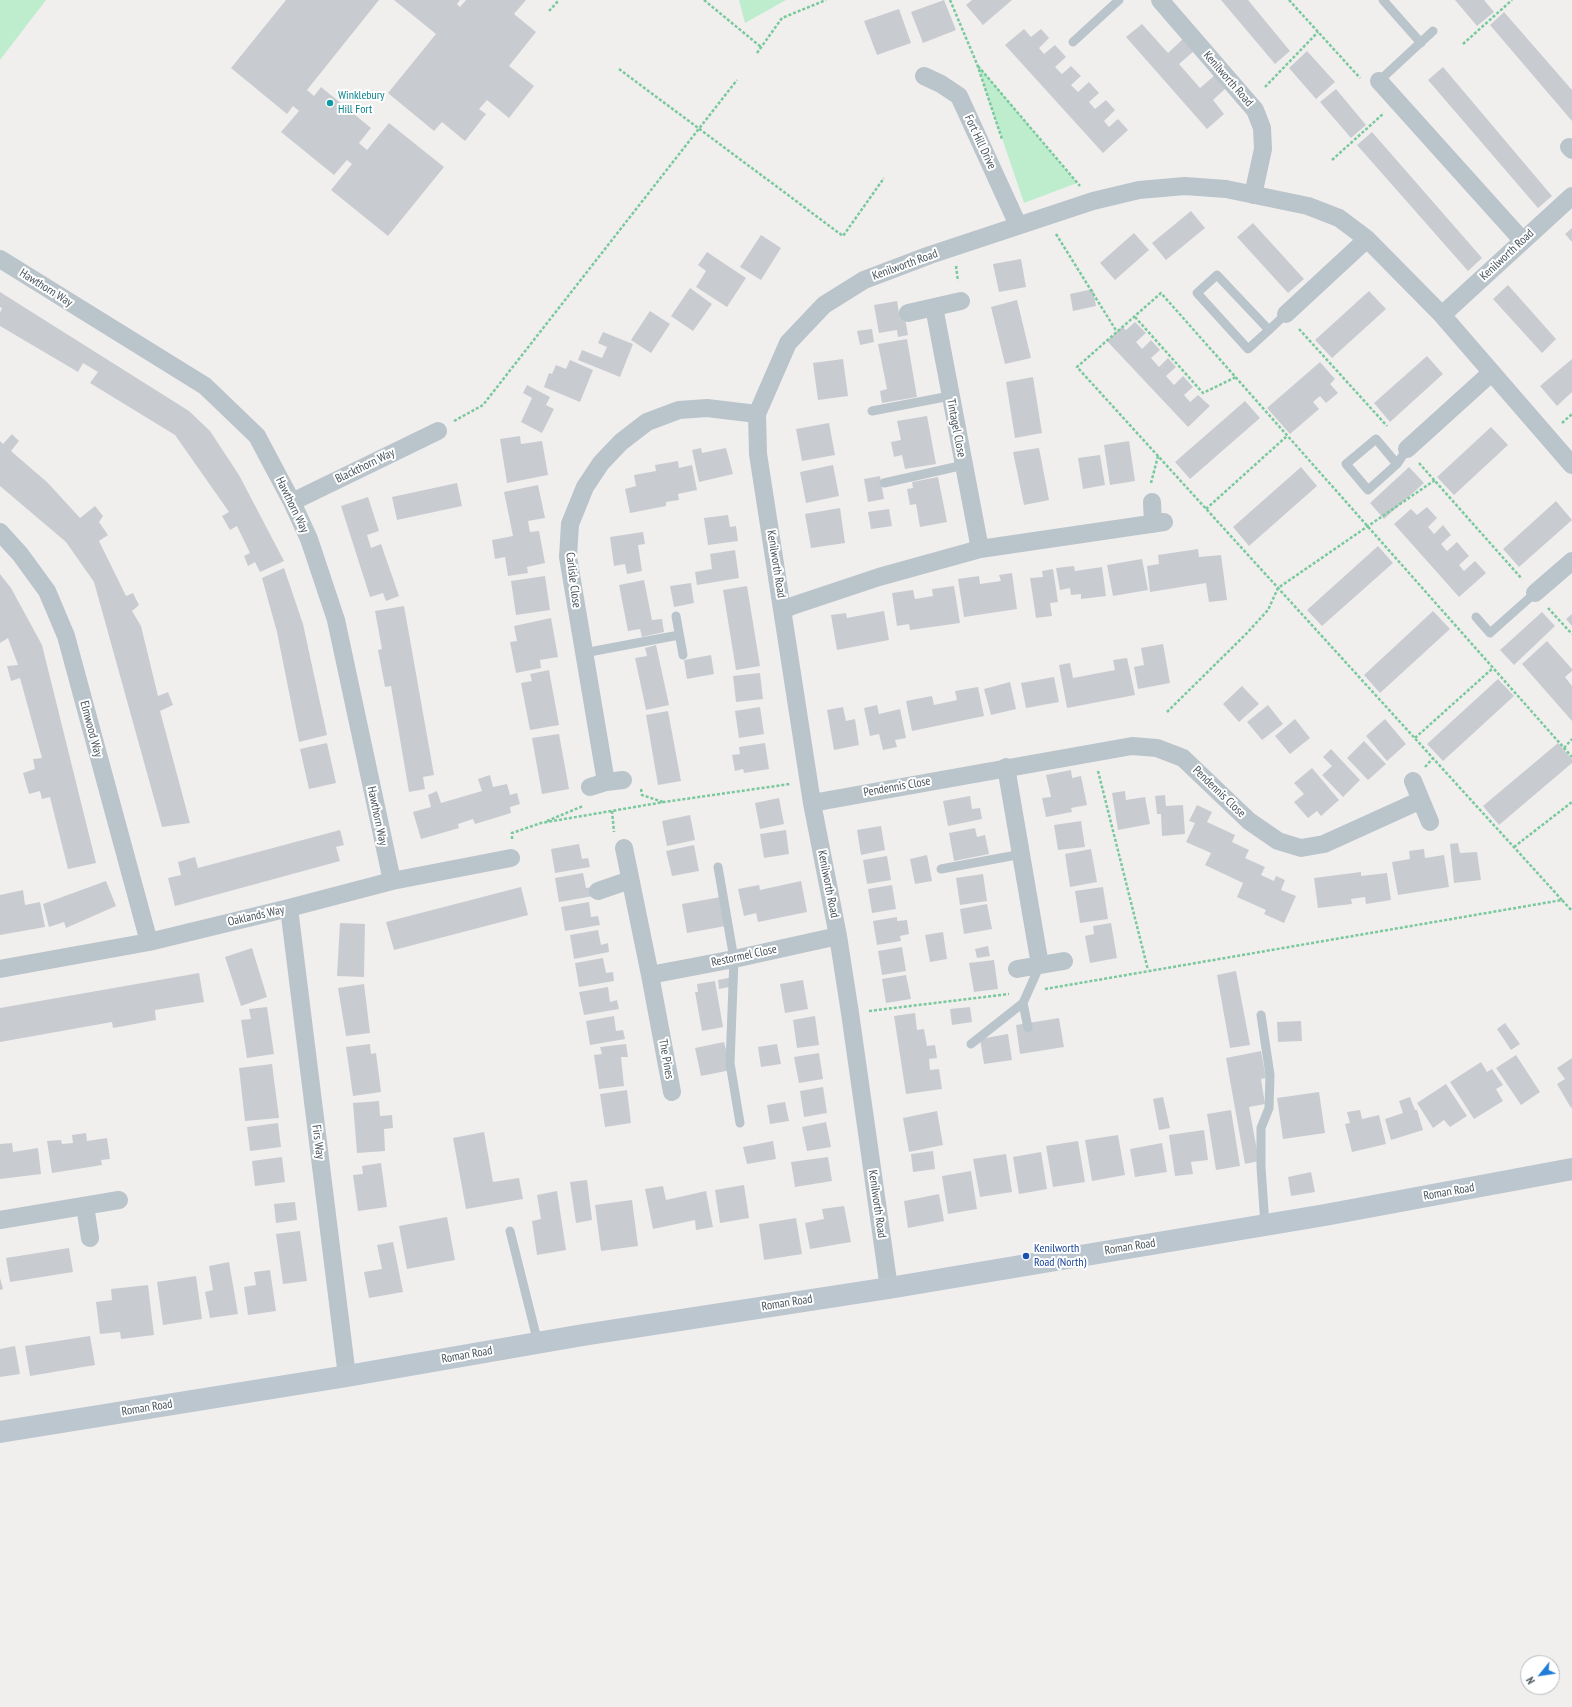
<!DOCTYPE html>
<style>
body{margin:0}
#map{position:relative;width:1572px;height:1707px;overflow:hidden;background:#f1eeee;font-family:"PT Sans Narrow",sans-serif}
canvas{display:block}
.north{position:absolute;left:1520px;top:1655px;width:40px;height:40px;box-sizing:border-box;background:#fff;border:1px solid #b5babd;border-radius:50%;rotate:240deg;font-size:11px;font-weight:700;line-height:16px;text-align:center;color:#47535b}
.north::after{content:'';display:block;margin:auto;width:14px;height:18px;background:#217cd7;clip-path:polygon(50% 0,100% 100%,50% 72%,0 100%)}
</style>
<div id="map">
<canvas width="1572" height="1707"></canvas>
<div class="north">N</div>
</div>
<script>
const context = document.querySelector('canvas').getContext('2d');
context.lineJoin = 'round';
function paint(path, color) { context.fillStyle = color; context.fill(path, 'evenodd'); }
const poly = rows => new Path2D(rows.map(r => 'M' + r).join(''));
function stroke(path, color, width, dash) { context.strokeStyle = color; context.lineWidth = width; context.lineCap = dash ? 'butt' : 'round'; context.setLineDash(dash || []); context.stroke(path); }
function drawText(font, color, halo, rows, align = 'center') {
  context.font = font + ' "PT Sans Narrow",sans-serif'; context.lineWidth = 4; context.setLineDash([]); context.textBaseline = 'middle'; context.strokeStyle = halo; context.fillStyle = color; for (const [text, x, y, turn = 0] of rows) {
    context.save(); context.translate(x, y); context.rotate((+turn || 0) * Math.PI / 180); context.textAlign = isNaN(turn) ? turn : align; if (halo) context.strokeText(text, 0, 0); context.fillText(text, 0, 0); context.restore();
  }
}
const green = poly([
 [0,0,46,0,0,60],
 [739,0,786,0,745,23],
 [977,64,1077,183,1024,203]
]);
const building = poly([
 [286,0,379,0,307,90,314,96,321,87,371,128,359,143,367,150,389,123,444,167,388,236,331,190,352,164,347,160,334,175,281,132,299,111,293,106,287,114,231,68],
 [394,0,460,0,457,4,460,7,466,0,526,0,514,14,536,32,509,66,534,86,509,118,487,100,479,109,486,114,465,141,442,122,434,131,388,93,436,34],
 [944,0,956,30,923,43,911,12],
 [972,0,1012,0,983,25,966,5],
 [1221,0,1248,0,1290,51,1275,64],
 [1455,0,1484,0,1494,12,1477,26],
 [899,9,911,43,877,55,864,21],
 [1504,12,1572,90,1572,121,1490,25],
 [1142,24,1168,53,1184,38,1194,51,1179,64,1200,88,1215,75,1226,88,1213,100,1224,114,1207,129,1126,37],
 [1024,29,1031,37,1041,29,1049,38,1039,48,1044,54,1055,45,1066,57,1055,67,1062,74,1071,66,1081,76,1071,85,1078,92,1089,82,1099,93,1089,102,1095,109,1106,100,1115,110,1104,121,1109,127,1118,119,1128,130,1103,153,1005,45],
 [1307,51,1335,82,1316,99,1289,68],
 [1443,67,1552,196,1538,208,1428,80],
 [1336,89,1366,125,1351,138,1320,102],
 [1372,132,1482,258,1468,271,1357,145],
 [1191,211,1205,228,1166,260,1152,243],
 [1253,223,1304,279,1288,293,1237,237],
 [1572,228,1572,242,1565,234],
 [1134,233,1149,250,1115,280,1100,263],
 [761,235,781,248,761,280,740,267],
 [707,252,746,278,727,307,696,287,706,271,698,265],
 [1021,259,1026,287,999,292,993,264],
 [1508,285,1556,339,1542,353,1493,299],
 [690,288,712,304,693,331,671,316],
 [1093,289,1096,306,1073,311,1070,294],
 [1369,291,1386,309,1332,358,1315,340],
 [0,292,189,411,210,431,239,475,284,561,260,572,255,562,248,566,244,556,250,553,237,526,230,530,222,516,229,512,175,435,90,383,98,372,83,363,78,372,0,326,0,313,2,308,0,307],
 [1017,300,1031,358,1005,364,991,307],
 [897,301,899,313,904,312,908,335,898,337,897,330,879,333,874,305],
 [650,311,670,324,651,353,631,340],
 [1135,322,1146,333,1136,342,1142,349,1151,340,1160,350,1151,358,1159,367,1168,358,1176,367,1166,376,1174,385,1183,376,1193,387,1184,395,1190,402,1198,395,1210,406,1188,427,1107,341,1122,327,1126,330],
 [872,329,874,342,860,345,857,331],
 [603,332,633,344,620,377,578,360,582,350,602,358,607,347,598,343],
 [907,339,917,397,882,403,880,391,887,389,878,344],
 [1427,356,1443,374,1390,422,1374,403],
 [843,359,848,396,818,400,813,363],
 [1572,359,1572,392,1557,406,1540,386],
 [570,360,593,370,580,402,544,387,549,373,552,374,556,365,566,369],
 [1320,362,1335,379,1330,384,1338,393,1326,403,1320,396,1313,402,1319,409,1290,434,1267,408],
 [1033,377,1042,433,1015,438,1006,382],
 [527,385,550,397,546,405,554,409,542,433,521,422,532,398,523,393],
 [1245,401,1260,418,1190,479,1175,462],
 [927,416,936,464,905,469,902,455,894,457,891,442,901,440,897,421],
 [829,423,835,455,802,461,796,429],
 [1491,427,1508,445,1454,495,1437,477],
 [12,434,19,441,11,451,48,483,80,518,95,506,103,516,99,522,108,535,99,541,126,596,133,593,139,605,132,611,141,626,158,696,168,692,173,705,160,711,190,823,162,827,94,582,66,542,0,486,0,441,3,444],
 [520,436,521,444,542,441,548,475,507,483,500,439],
 [1129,441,1135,481,1110,485,1104,445],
 [701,448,702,453,726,448,733,474,699,482,692,450],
 [1039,448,1049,500,1024,505,1013,452],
 [1100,455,1105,485,1083,489,1078,458],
 [678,461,679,468,692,465,697,490,678,494,679,500,666,502,666,506,630,513,625,489,636,486,634,475,656,471,655,465],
 [833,465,839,496,806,503,800,472],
 [1301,467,1317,486,1249,546,1233,527],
 [1409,467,1424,483,1384,519,1370,503],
 [880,476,884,499,868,502,864,479],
 [938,477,947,522,920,527,916,504,910,505,907,489,913,488,912,482],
 [457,483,462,506,397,520,392,497],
 [538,485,545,518,528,521,530,532,539,531,545,563,527,567,528,573,508,576,505,557,495,559,492,540,513,536,504,492],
 [368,497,379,531,367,535,371,548,381,544,399,596,386,601,383,593,370,597,341,506],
 [1556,501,1572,520,1519,567,1503,549],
 [1427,507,1437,518,1428,527,1434,534,1443,525,1451,535,1441,544,1447,551,1457,542,1469,556,1459,565,1464,571,1475,561,1486,573,1459,597,1394,524,1411,509,1417,515],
 [840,508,845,543,811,548,805,514],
 [889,509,892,526,871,529,868,512],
 [728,515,730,527,736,526,738,541,708,545,704,518],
 [643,532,645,544,638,545,642,571,627,574,625,564,614,566,610,537],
 [1378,546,1393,563,1322,626,1307,610],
 [1198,549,1199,557,1221,555,1227,600,1209,602,1206,583,1150,592,1147,566,1159,564,1158,555],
 [735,550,739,578,697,585,695,572,712,569,710,554],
 [1142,559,1148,590,1113,596,1107,565],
 [1074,566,1075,571,1102,567,1106,596,1081,599,1081,594,1071,595,1070,588,1060,590,1056,568],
 [284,568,303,624,327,735,299,742,277,632,262,578],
 [1053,569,1058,602,1050,603,1052,616,1036,618,1030,578,1043,577,1042,571],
 [1012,573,1017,609,964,617,958,579,979,576,980,584,1001,581,999,575],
 [0,574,11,588,42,645,96,863,68,869,50,797,42,799,40,791,29,794,23,773,35,769,33,759,42,758,20,678,11,681,7,666,18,665,8,638,0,643],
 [545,576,550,610,516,615,511,581],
 [644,580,652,620,662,619,664,632,642,637,640,629,628,631,619,585],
 [691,583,694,603,674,607,670,586],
 [747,586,760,666,736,670,723,590],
 [954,586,960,623,910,630,909,624,897,626,892,593,913,590,915,599,933,596,932,589],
 [404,606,434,775,423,777,425,789,409,792,391,686,385,687,378,650,382,649,375,611],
 [884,611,889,640,837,650,831,615,846,613,847,618],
 [1433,611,1450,629,1380,693,1364,675],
 [1542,612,1555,626,1514,665,1500,650],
 [1572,614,1572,626,1566,619],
 [551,618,558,657,540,660,541,668,516,673,510,642,517,641,514,626],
 [1547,641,1572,669,1572,671,1565,677,1572,686,1572,721,1522,664],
 [1163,644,1170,683,1138,689,1134,667,1144,665,1141,648],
 [656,645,669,705,646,710,635,658,647,656,645,648],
 [711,655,714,674,687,679,684,660],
 [1127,658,1135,695,1067,708,1059,665,1070,663,1073,678,1115,670,1113,660],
 [549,670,559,725,530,730,521,683,532,681,530,674],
 [760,673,763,699,736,702,733,676],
 [1054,677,1059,702,1026,708,1021,683],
 [1498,679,1514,696,1443,761,1427,744],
 [1010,682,1016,709,991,715,984,689],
 [1242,686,1259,704,1239,722,1223,704],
 [978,687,984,716,912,731,906,701,932,696,934,705,957,700,955,691],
 [877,705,879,714,900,709,906,738,895,740,897,747,883,750,879,734,870,736,864,708],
 [1268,705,1283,724,1262,740,1247,722],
 [760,707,764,734,739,738,735,711],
 [843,707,846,721,855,719,859,745,834,750,827,710],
 [668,711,681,781,658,785,646,715],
 [1295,719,1310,738,1290,754,1275,736],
 [1385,719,1406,744,1387,761,1366,736],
 [559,734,569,789,542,794,532,738],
 [1364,741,1386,764,1368,780,1347,758],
 [327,743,336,783,309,789,300,749],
 [765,743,769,769,744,773,743,769,735,771,732,755,740,754,739,747],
 [1558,743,1572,759,1572,763,1499,825,1483,806],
 [1331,749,1360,780,1343,797,1322,775,1332,766,1323,757],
 [1312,768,1339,800,1321,816,1317,811,1308,818,1294,802,1304,794,1294,783],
 [1071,770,1072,778,1081,776,1087,805,1071,808,1072,812,1046,817,1042,798,1051,797,1046,775],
 [490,775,493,787,507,784,510,795,517,793,520,804,510,807,511,813,475,824,473,819,458,824,459,828,421,839,413,812,431,807,428,795,437,791,441,803,482,791,478,779],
 [1125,791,1126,800,1145,797,1150,824,1118,830,1112,793],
 [1165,795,1166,806,1183,805,1185,834,1162,836,1161,814,1157,814,1155,796],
 [970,796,972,809,980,808,982,819,948,826,943,801],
 [779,798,784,824,760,829,755,803],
 [1197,805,1212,812,1207,822,1235,835,1232,842,1249,850,1245,858,1265,867,1261,875,1274,881,1276,876,1285,880,1281,890,1296,896,1284,923,1264,914,1266,910,1237,897,1243,883,1205,865,1211,853,1186,842,1195,823,1189,821],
 [690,815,695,840,667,846,662,821],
 [1081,821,1085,847,1058,850,1054,825],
 [881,826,885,850,861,855,857,830],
 [975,828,977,837,985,835,989,854,954,861,949,833],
 [340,830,344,845,336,847,340,861,175,906,168,878,181,875,178,862,195,857,198,868],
 [786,830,789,854,764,858,760,834],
 [1458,843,1460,853,1477,852,1481,880,1454,883,1450,844],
 [579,844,582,859,588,858,590,867,555,873,551,849],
 [694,845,699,871,672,876,666,851],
 [1091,849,1097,882,1070,887,1065,854],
 [1424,849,1425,858,1444,855,1449,887,1398,895,1392,862,1410,859,1409,851],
 [927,855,932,881,915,884,910,859],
 [887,856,891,880,867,884,863,860],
 [1361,872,1361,876,1387,873,1391,900,1366,904,1365,897,1351,899,1352,904,1318,908,1314,878],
 [583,873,586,888,593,887,594,896,559,902,555,878],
 [983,874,987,901,960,905,956,878],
 [106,881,116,906,66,928,64,922,49,927,43,904],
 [801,881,807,912,758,922,756,913,744,916,738,889,759,885,760,890],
 [892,885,896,909,872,913,868,889],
 [521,887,528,915,394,950,386,922],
 [1103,887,1108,919,1080,923,1075,891],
 [23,890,25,905,40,902,45,927,0,935,0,895],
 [726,896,731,925,687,933,682,904],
 [589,902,591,917,598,916,600,925,565,931,561,907],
 [987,904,992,929,964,934,960,909],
 [897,917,897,921,907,920,909,934,900,936,901,941,877,945,873,921],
 [340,923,365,924,364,977,337,976],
 [1111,923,1117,958,1090,963,1085,936,1094,934,1093,926],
 [598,930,601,945,608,943,609,952,574,959,570,935],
 [943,932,947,959,930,962,925,935],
 [988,946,990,956,977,958,975,949],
 [902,947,906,971,882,975,878,951],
 [252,948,267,997,241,1006,225,957],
 [603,958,606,973,613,972,614,981,579,987,575,963],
 [994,960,998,989,974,992,969,963],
 [1236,971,1250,1045,1230,1048,1217,975],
 [199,973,204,1002,155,1010,156,1020,113,1028,112,1022,0,1042,0,1008],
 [906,975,911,999,886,1003,882,979],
 [733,977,735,986,719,989,718,980],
 [803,980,808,1009,785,1013,780,984],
 [715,981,723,1027,702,1031,695,992,698,992,697,984],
 [364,984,370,1033,346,1036,338,988],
 [608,987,610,1002,617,1000,619,1009,584,1015,579,992],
 [267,1007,274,1054,247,1058,241,1020,251,1019,249,1009],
 [970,1007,972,1022,952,1025,950,1009],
 [915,1013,917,1030,924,1029,927,1046,935,1045,937,1058,929,1059,930,1070,939,1069,942,1089,906,1094,894,1016],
 [614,1016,616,1031,623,1030,625,1039,590,1045,586,1021],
 [815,1016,819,1045,797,1048,793,1020],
 [1059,1018,1064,1047,1020,1054,1016,1025],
 [1301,1021,1302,1041,1278,1042,1277,1022],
 [1505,1023,1520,1044,1511,1050,1497,1029],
 [1008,1034,1012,1060,984,1064,980,1039],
 [724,1042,731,1070,701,1076,695,1048],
 [370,1044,371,1054,376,1053,381,1092,353,1096,346,1047],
 [626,1044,628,1057,621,1057,624,1086,599,1089,594,1055,602,1054,600,1047],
 [777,1044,781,1064,761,1067,758,1047],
 [1261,1051,1266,1078,1261,1079,1265,1104,1249,1107,1259,1161,1245,1164,1226,1058],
 [819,1053,823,1079,799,1083,794,1057],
 [1516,1055,1540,1092,1521,1105,1496,1068],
 [1572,1058,1572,1107,1571,1108,1557,1084,1565,1079,1557,1068],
 [1481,1062,1487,1072,1492,1069,1503,1085,1496,1089,1503,1101,1474,1119,1450,1082],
 [272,1064,279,1118,245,1121,239,1068],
 [1446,1084,1467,1116,1450,1127,1444,1120,1433,1128,1417,1103],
 [823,1087,827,1113,804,1117,800,1091],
 [627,1090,631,1123,605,1127,600,1094],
 [1319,1092,1325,1133,1283,1139,1277,1098],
 [1163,1097,1170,1128,1159,1130,1153,1099],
 [1410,1097,1415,1110,1417,1110,1423,1130,1391,1140,1385,1119,1403,1113,1399,1101],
 [379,1101,380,1116,392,1115,393,1128,384,1129,385,1151,357,1153,353,1103],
 [785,1102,789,1121,770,1124,767,1105],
 [1231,1110,1240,1166,1216,1170,1207,1114],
 [1360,1110,1362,1119,1379,1115,1386,1144,1352,1152,1345,1124,1350,1123,1347,1112],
 [937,1111,943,1145,909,1152,903,1118],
 [826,1122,831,1147,807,1151,802,1127],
 [278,1123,281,1147,250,1151,247,1127],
 [1204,1130,1208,1160,1191,1162,1193,1174,1175,1176,1169,1135],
 [484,1132,493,1182,519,1178,523,1199,466,1209,453,1138],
 [86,1133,87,1141,107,1138,110,1159,101,1160,102,1165,52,1173,47,1141,61,1140,62,1144,73,1143,72,1135],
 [1118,1135,1125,1175,1092,1181,1085,1140],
 [773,1141,776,1159,747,1164,743,1147],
 [1078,1141,1085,1182,1053,1187,1046,1146],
 [12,1143,13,1152,38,1148,41,1174,0,1179,0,1144],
 [1162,1143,1167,1172,1135,1177,1130,1149],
 [933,1151,935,1169,913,1172,911,1154],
 [1041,1152,1047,1189,1019,1194,1013,1157],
 [1006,1154,1012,1192,980,1197,973,1159],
 [282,1157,285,1182,255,1186,252,1161],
 [828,1157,832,1181,795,1187,791,1162],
 [381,1163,387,1207,358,1211,353,1175,363,1174,362,1166],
 [971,1171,977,1209,948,1214,942,1176],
 [1311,1172,1315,1192,1291,1196,1288,1177],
 [587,1180,592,1220,576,1223,570,1182],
 [744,1185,749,1218,720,1223,715,1190],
 [663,1186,666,1200,706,1191,713,1227,696,1230,695,1220,653,1229,645,1189],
 [557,1191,566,1250,537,1255,532,1221,541,1219,537,1195],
 [939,1194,944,1221,908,1228,904,1201],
 [632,1200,638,1246,601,1251,595,1205],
 [295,1202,297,1220,276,1223,274,1204],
 [844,1206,851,1242,810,1249,805,1223,824,1219,822,1209],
 [447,1217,455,1260,407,1269,399,1226],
 [796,1218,802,1254,764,1260,759,1224],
 [300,1231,307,1281,283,1284,276,1234],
 [393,1242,403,1292,369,1298,364,1272,382,1269,377,1245],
 [69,1248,73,1272,10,1282,6,1258],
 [229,1262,238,1314,210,1318,205,1292,213,1290,209,1266],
 [270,1270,276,1311,248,1315,244,1287,256,1285,254,1272],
 [196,1276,202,1319,163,1325,157,1282],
 [0,1278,3,1289,0,1290],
 [148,1285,154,1335,121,1339,120,1332,100,1334,96,1302,112,1300,111,1289],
 [90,1336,95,1365,30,1376,25,1346],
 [15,1346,20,1374,0,1377,0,1349]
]);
const path = poly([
 [704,0,761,47],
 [950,0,977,64,1002,139],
 [1289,0,1360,78],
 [549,11,559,0],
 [1463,44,1512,0],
 [757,53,782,18,826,0],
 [978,66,1080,186],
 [619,69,843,236,884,178],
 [1265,87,1318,32],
 [1332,160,1384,113],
 [1056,234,1117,332],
 [956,266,958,281],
 [1135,317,1203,393,1236,377],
 [1299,329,1387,426],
 [454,421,483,405,737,80],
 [1562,423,1572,414],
 [1419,463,1522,579],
 [1151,483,1158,456],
 [1206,509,1287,436],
 [1548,608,1572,634],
 [1167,712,1246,634,1268,610,1278,588,1435,480],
 [1415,738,1493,668],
 [1564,748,1572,739],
 [1425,767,1433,758],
 [1098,771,1148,970],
 [641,789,642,795,663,802],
 [612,811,614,832],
 [547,821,583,806],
 [512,839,512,833,541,823,664,802,790,784],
 [1514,847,1572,802],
 [1562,900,1077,367,1161,293,1572,757],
 [1045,989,1562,900,1572,911],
 [869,1011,1009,994]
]);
const lane = poly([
 [1383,0,1421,43],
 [1073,42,1119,0],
 [1379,81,1433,31],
 [1269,330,1217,275,1197,293,1248,349,1269,330,1286,314],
 [872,411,950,396],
 [1397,464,1376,439,1346,464,1368,490,1397,464,1407,449],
 [884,483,964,465],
 [676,616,683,655],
 [1476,617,1490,633,1535,593],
 [584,653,679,635],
 [718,867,734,959,730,1063,740,1123],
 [941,869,1022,854],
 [1261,1015,1270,1075,1269,1108,1261,1128,1261,1167,1265,1225],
 [1028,1028,1023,1003,1040,965],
 [971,1044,1023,1003],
 [510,1231,538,1343]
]);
const street = poly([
 [1160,0,1255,110,1262,128,1263,149,1253,195],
 [924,76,941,84,959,96,1018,225],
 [1379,81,1522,240],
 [1569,147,1572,150],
 [0,259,205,386,257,436,292,502,309,539,336,620,392,881],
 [934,307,980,549],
 [908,313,961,301],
 [1286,314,1367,239],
 [1442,315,1572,196],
 [1407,449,1491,373],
 [292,502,438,431],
 [1152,502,1153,524],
 [0,532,20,554,47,591,66,636,149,942],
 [1535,593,1572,561],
 [783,610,792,606,879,577,980,549,1164,522],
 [1006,767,1040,965],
 [1413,781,1430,822],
 [606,782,568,557,570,524,585,487,601,463,621,442,647,422,679,410,707,408,757,414],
 [590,787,606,782,623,780],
 [812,803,1132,746,1157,748,1183,758,1249,821,1278,841,1301,848,1324,844,1421,800],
 [624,848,650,975,672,1092],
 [598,891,630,880],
 [289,908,347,1376],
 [0,969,149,942,289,908,392,881,511,858],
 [1017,969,1064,961],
 [650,975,734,959,838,936],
 [85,1206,90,1238],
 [0,1220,119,1200],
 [889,1288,850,1013,838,936,812,803,758,454,757,414,788,343,824,305,864,280,930,255,1093,201,1139,190,1185,186,1226,189,1308,206,1339,218,1367,239,1442,315,1572,465]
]);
const secondary = poly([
 [0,1432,347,1376,583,1335,889,1288,1325,1215,1572,1169]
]);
const markers = [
 [330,103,4,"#0f9aa8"],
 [1026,1256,4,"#1a4fb4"]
];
const streetNames = [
 ["Kenilworth Road",1228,79,49],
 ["Fort Hill Drive",980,142,65],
 ["Kenilworth Road",1507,255,-43],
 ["Kenilworth Road",905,265,-20],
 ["Hawthorn Way",46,288,32],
 ["Tintagel Close",956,428,79],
 ["Blackthorn Way",365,466,-26],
 ["Hawthorn Way",292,505,64],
 ["Kenilworth Road",776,564,81],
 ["Carlisle Close",573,580,83],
 ["Elmwood Way",91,729,75],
 ["Pendennis Close",897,787,-10],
 ["Pendennis Close",1219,792,44],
 ["Hawthorn Way",377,816,78],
 ["Kenilworth Road",828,884,79],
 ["Oaklands Way",256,916,-13],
 ["Restormel Close",744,956,-12],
 ["The Pines",666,1059,80],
 ["Firs Way",318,1142,83],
 ["Roman Road",1449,1192,-10],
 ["Kenilworth Road",877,1204,82],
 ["Roman Road",1130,1247,-9],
 ["Roman Road",787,1303,-9],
 ["Roman Road",467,1355,-10],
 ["Roman Road",147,1408,-9]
];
const cultureNames = [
 ["Winklebury",338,96],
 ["Hill Fort",338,110]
];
const transitNames = [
 ["Kenilworth",1034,1249],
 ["Road (North)",1034,1263]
];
paint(green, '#beedcd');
paint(building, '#c8ccd1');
stroke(path, '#78c99c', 2.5, [3, 2]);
stroke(lane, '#bac4cb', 9);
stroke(street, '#bac4cb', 18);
stroke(secondary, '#bbc6cf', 22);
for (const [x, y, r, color] of markers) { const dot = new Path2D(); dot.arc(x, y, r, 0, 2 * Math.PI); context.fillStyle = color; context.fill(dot); stroke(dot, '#fff', 1.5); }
drawText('12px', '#47535b', '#fff', streetNames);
drawText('12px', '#0d838f', '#fff', cultureNames, 'left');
drawText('12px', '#164399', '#fff', transitNames, 'left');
</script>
